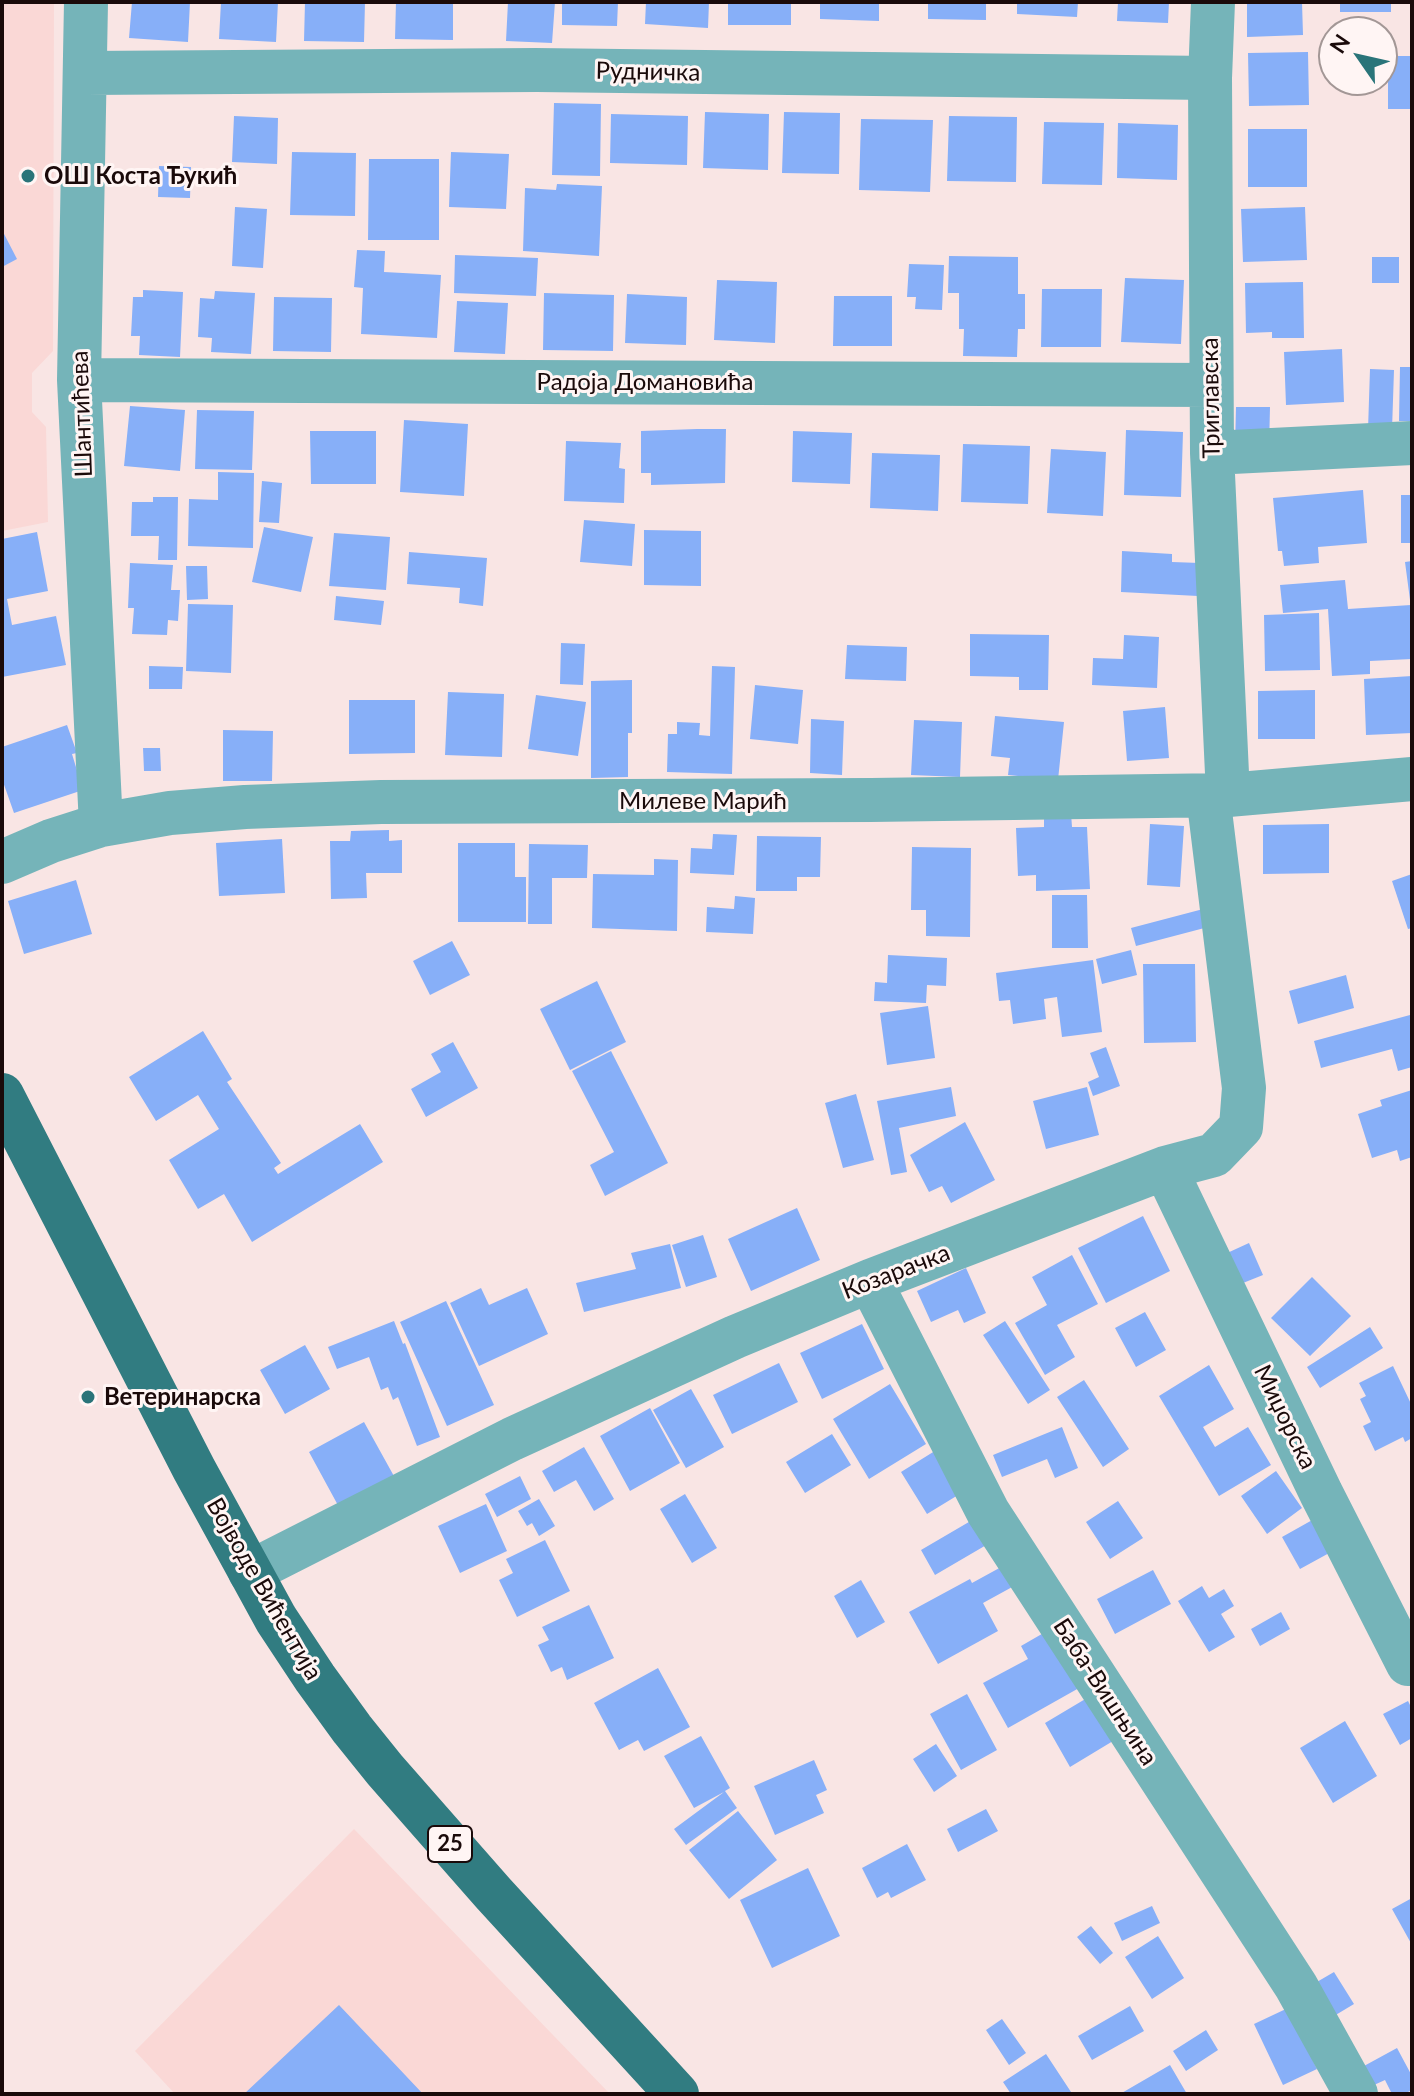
<!DOCTYPE html>
<meta charset="utf-8">
<style>
body{margin:0}
#map{position:relative;width:1414px;height:2096px;overflow:hidden;background:#f9e5e4;font-family:Lato,sans-serif}
canvas{display:block}
.frame{position:absolute;inset:0;border:4px solid #1a0a0a;pointer-events:none}
.north{position:absolute;left:1318px;top:16px;width:80px;height:80px;box-sizing:border-box;background:#fff5f4;border:2px solid #a39796;border-radius:50%;rotate:304deg;font-size:22px;font-weight:700;line-height:32px;text-align:center;color:#1a0a0a}
.north::after{content:'';display:block;margin:auto;width:28px;height:36px;background:#2a7479;clip-path:polygon(50% 0,100% 100%,50% 72%,0 100%)}
</style>
<div id="map">
<canvas width="1414" height="2096"></canvas>
<div class="frame"></div>
<div class="north">N</div>
</div>
<script>
const context = document.querySelector('canvas').getContext('2d');
context.lineJoin = 'round';
function paint(path, color) { context.fillStyle = color; context.fill(path, 'evenodd'); }
const poly = rows => new Path2D(rows.map(r => 'M' + r).join(''));
function stroke(path, color, width, dash) { context.strokeStyle = color; context.lineWidth = width; context.lineCap = dash ? 'butt' : 'round'; context.setLineDash(dash || []); context.stroke(path); }
function drawText(font, color, halo, rows, align = 'center') {
  context.font = font + ' Lato,sans-serif'; context.lineWidth = 6; context.setLineDash([]); context.textBaseline = 'middle'; context.strokeStyle = halo; context.fillStyle = color; for (const [text, x, y, turn = 0] of rows) {
    context.save(); context.translate(x, y); context.rotate((+turn || 0) * Math.PI / 180); context.textAlign = isNaN(turn) ? turn : align; if (halo) context.strokeText(text, 0, 0); context.fillText(text, 0, 0); context.restore();
  }
}
const built = poly([
 [2,2,54,2,53,351,32,373,32,412,46,427,48,522,2,531],
 [354,1829,610,2094,175,2094,135,2051]
]);
const building = poly([
 [132,2,190,2,188,42,129,38],
 [221,2,278,2,276,42,219,39],
 [305,2,365,2,364,42,304,41],
 [396,2,453,2,453,40,395,39],
 [508,2,555,2,552,43,506,41],
 [562,2,618,2,617,26,562,25],
 [646,2,709,2,708,28,645,24],
 [728,2,791,2,791,25,728,25],
 [820,2,879,2,879,21,820,19],
 [928,2,986,2,986,20,928,19],
 [1017,2,1078,2,1077,17,1017,14],
 [1118,2,1169,2,1168,23,1117,21],
 [1247,2,1302,2,1303,35,1247,37],
 [1340,2,1391,2,1391,12,1340,12],
 [1308,52,1309,105,1249,106,1248,53],
 [1388,56,1412,56,1412,109,1388,109],
 [554,103,601,104,600,176,552,175],
 [705,112,769,114,768,170,703,168],
 [784,112,840,113,839,174,782,173],
 [611,114,688,116,687,165,610,163],
 [234,116,278,118,277,164,232,162],
 [949,116,1017,117,1016,182,947,181],
 [861,119,933,120,930,192,859,190],
 [1044,122,1104,123,1102,185,1042,184],
 [1118,123,1178,125,1177,180,1117,178],
 [1248,129,1307,129,1307,187,1248,187],
 [292,152,356,153,355,216,290,215],
 [451,152,509,154,506,209,449,207],
 [369,159,439,159,439,240,368,240],
 [159,166,191,167,190,198,158,197],
 [557,184,602,186,599,256,523,251,525,188,556,190],
 [235,207,267,209,263,268,232,266],
 [1305,207,1307,260,1243,262,1241,209],
 [2,230,17,259,2,267],
 [357,250,385,251,384,272,441,275,437,338,361,334,363,288,354,287],
 [455,255,538,258,536,296,454,293],
 [949,256,1018,257,1018,294,1025,294,1025,329,1018,329,1017,357,963,356,964,329,959,329,959,293,948,293],
 [1372,257,1399,257,1399,283,1372,283],
 [909,264,944,265,942,310,915,309,916,297,907,297],
 [1125,278,1184,280,1181,344,1121,342],
 [717,280,777,282,775,343,714,340],
 [1303,282,1304,338,1272,338,1272,332,1246,333,1245,283],
 [1042,289,1102,289,1101,347,1041,347],
 [143,290,183,292,180,357,139,355,140,336,131,336,133,297,143,297],
 [215,291,255,293,251,354,211,352,212,338,198,337,200,298,214,299],
 [544,293,614,295,613,351,543,350],
 [627,294,687,297,686,345,625,343],
 [834,296,892,296,892,346,833,346],
 [274,297,332,298,331,352,273,351],
 [457,301,508,303,505,354,454,352],
 [1342,349,1344,402,1286,405,1284,352],
 [1400,367,1412,367,1412,421,1399,421],
 [1370,369,1394,370,1392,430,1368,430],
 [130,406,185,410,180,471,124,466],
 [1236,407,1270,407,1269,448,1235,448],
 [197,410,254,411,252,470,195,469],
 [404,420,468,424,464,496,400,492],
 [697,429,726,429,725,483,651,485,651,473,641,473,641,431],
 [1126,430,1183,432,1181,497,1124,495],
 [310,431,376,431,376,484,311,484],
 [793,431,852,433,850,484,792,482],
 [566,441,621,443,619,468,625,469,624,503,564,501],
 [963,444,1030,446,1028,504,961,502],
 [1051,449,1106,452,1103,516,1047,513],
 [872,453,940,455,938,511,870,508],
 [218,472,254,473,253,548,188,546,189,499,218,500],
 [262,481,282,483,279,523,259,522],
 [1363,490,1367,543,1318,547,1319,563,1284,566,1282,551,1278,551,1273,498],
 [1401,495,1412,495,1412,543,1401,543],
 [153,497,178,497,177,560,158,560,159,536,131,536,132,502,153,502],
 [584,520,635,524,632,566,580,562],
 [264,527,313,537,301,592,252,582],
 [644,530,701,531,701,586,644,585],
 [37,532,48,591,7,599,12,625,56,616,66,665,2,677,2,539],
 [334,533,390,537,386,590,329,586],
 [1122,551,1172,554,1172,562,1200,563,1198,596,1121,592],
 [409,552,487,558,483,606,459,603,460,588,407,584],
 [1412,561,1412,599,1410,600,1405,562],
 [130,563,173,565,171,590,180,590,178,621,168,620,167,635,132,634,134,608,128,608],
 [186,566,207,566,208,599,187,600],
 [1345,580,1348,609,1411,605,1412,659,1370,661,1370,674,1332,676,1328,609,1283,613,1280,585],
 [336,596,384,601,381,625,334,620],
 [188,604,233,605,231,673,186,671],
 [1319,613,1320,670,1265,671,1264,615],
 [970,634,1049,635,1048,690,1019,690,1019,677,970,676],
 [1124,635,1159,637,1157,688,1092,685,1093,658,1123,659],
 [561,643,585,644,583,685,560,684],
 [847,645,907,647,906,681,845,679],
 [149,666,183,667,182,689,149,689],
 [712,666,735,667,732,774,667,772,668,734,677,734,677,722,700,723,699,735,710,736],
 [1412,676,1412,733,1366,735,1364,679],
 [632,680,632,733,628,733,628,777,591,778,591,681],
 [755,685,803,690,798,744,750,739],
 [1315,690,1315,739,1258,739,1258,691],
 [448,692,504,694,502,757,445,755],
 [536,695,586,702,578,756,528,749],
 [349,700,415,700,415,753,349,754],
 [1165,707,1169,758,1127,761,1123,711],
 [995,716,1064,722,1058,780,1008,775,1010,758,991,756],
 [811,719,844,721,842,775,810,773],
 [914,720,962,722,960,777,911,775],
 [67,725,77,753,72,754,83,790,14,813,2,779,2,747],
 [223,730,273,731,272,781,223,781],
 [143,748,160,748,161,771,144,771],
 [1071,813,1072,827,1087,827,1090,889,1036,891,1036,875,1018,876,1016,828,1044,827,1044,814],
 [1150,824,1184,826,1180,887,1147,885],
 [1329,824,1329,873,1263,874,1263,825],
 [389,830,389,841,402,840,402,873,366,873,367,898,331,899,330,841,350,841,351,831],
 [713,834,737,835,734,875,690,873,691,848,712,849],
 [757,836,821,837,820,877,797,877,797,891,756,891],
 [282,839,285,893,219,896,216,843],
 [458,843,515,843,515,877,526,877,526,922,458,922],
 [529,844,588,845,587,878,552,878,552,924,528,924],
 [912,847,971,848,970,937,926,936,926,910,911,910],
 [654,859,678,860,677,931,592,928,593,874,654,875],
 [1412,874,1412,928,1408,929,1392,881],
 [76,880,92,934,24,954,8,901],
 [1052,895,1087,895,1088,948,1052,948],
 [735,896,755,898,753,934,706,932,707,907,734,909],
 [1207,908,1212,926,1136,946,1131,928],
 [452,941,470,975,430,995,413,961],
 [1131,950,1137,975,1102,984,1096,959],
 [888,955,947,958,946,986,927,985,926,1003,874,1001,875,982,887,983],
 [1093,960,1102,1032,1062,1037,1057,997,1044,999,1046,1019,1013,1024,1010,1000,999,1001,996,973],
 [1143,964,1195,964,1196,1042,1144,1043],
 [1346,975,1354,1008,1298,1024,1289,991],
 [597,981,626,1042,570,1070,540,1009],
 [928,1006,935,1058,887,1065,880,1013],
 [1410,1015,1412,1067,1398,1071,1392,1049,1321,1068,1314,1041],
 [203,1031,232,1079,227,1082,281,1163,274,1168,278,1174,360,1124,383,1162,252,1242,224,1194,198,1209,169,1160,219,1129,198,1095,156,1121,129,1077],
 [453,1042,478,1088,426,1117,411,1089,441,1072,431,1054],
 [1106,1047,1120,1086,1093,1096,1088,1082,1099,1077,1090,1053],
 [611,1051,668,1163,605,1196,590,1165,614,1152,572,1071],
 [951,1087,956,1116,899,1128,907,1172,891,1175,877,1101],
 [1087,1087,1099,1135,1046,1149,1033,1101],
 [1412,1090,1412,1157,1400,1161,1397,1150,1372,1158,1358,1114,1382,1106,1380,1100],
 [856,1094,874,1160,843,1168,825,1103],
 [965,1122,995,1180,951,1203,942,1186,929,1192,910,1155],
 [797,1208,820,1260,751,1291,728,1239],
 [1143,1216,1170,1271,1106,1303,1078,1248],
 [703,1235,717,1277,686,1287,672,1245],
 [1249,1243,1263,1275,1238,1285,1225,1254],
 [670,1244,681,1288,584,1312,576,1283,636,1269,631,1253],
 [1072,1255,1098,1304,1057,1325,1075,1357,1045,1375,1015,1323,1047,1305,1032,1277],
 [966,1268,986,1313,964,1323,958,1310,931,1322,917,1291],
 [1312,1277,1351,1316,1310,1356,1271,1318],
 [481,1288,489,1305,527,1288,548,1334,479,1366,450,1303],
 [446,1301,494,1405,447,1426,400,1322],
 [1145,1312,1166,1350,1136,1367,1115,1328],
 [394,1321,403,1344,405,1343,440,1437,417,1446,398,1397,393,1400,388,1387,381,1390,369,1357,337,1369,328,1347],
 [1005,1321,1050,1390,1028,1404,983,1335],
 [862,1324,884,1369,822,1399,800,1353],
 [1370,1327,1383,1348,1320,1388,1307,1367],
 [305,1345,330,1389,285,1414,260,1370],
 [779,1363,798,1402,732,1434,713,1395],
 [1209,1365,1234,1409,1203,1427,1215,1447,1248,1427,1271,1465,1219,1496,1159,1396],
 [1393,1366,1412,1406,1412,1438,1405,1442,1403,1437,1375,1451,1363,1426,1371,1422,1360,1399,1366,1396,1359,1383],
 [1084,1380,1129,1449,1103,1467,1057,1397],
 [890,1384,926,1444,869,1479,833,1419],
 [691,1389,724,1447,686,1468,653,1410],
 [650,1408,680,1463,630,1491,600,1436],
 [364,1422,395,1478,340,1509,309,1452],
 [1062,1427,1078,1468,1055,1478,1047,1459,1002,1477,993,1455],
 [832,1434,851,1465,805,1493,786,1462],
 [584,1447,614,1499,594,1511,576,1480,554,1492,542,1471],
 [938,1449,963,1492,927,1514,901,1472],
 [1276,1471,1302,1508,1267,1534,1241,1496],
 [520,1476,531,1499,497,1517,485,1494],
 [685,1494,717,1548,692,1563,660,1509],
 [539,1499,555,1526,539,1536,532,1523,527,1526,518,1511],
 [1118,1501,1143,1538,1110,1559,1086,1522],
 [486,1504,507,1551,460,1573,438,1526],
 [1323,1514,1342,1546,1300,1569,1282,1537],
 [974,1519,988,1544,935,1575,921,1550],
 [545,1540,570,1591,517,1617,499,1580,513,1573,506,1559],
 [1003,1566,1014,1586,983,1603,998,1631,938,1664,909,1612,970,1579,972,1583],
 [1153,1570,1171,1604,1115,1634,1097,1599],
 [861,1580,885,1622,857,1638,834,1596],
 [1202,1586,1209,1598,1224,1589,1234,1606,1221,1614,1235,1637,1209,1652,1178,1601],
 [589,1605,614,1658,567,1680,562,1667,551,1672,538,1645,549,1640,542,1627],
 [1281,1612,1290,1629,1260,1646,1251,1629],
 [1047,1631,1079,1688,1008,1728,983,1683,1028,1659,1021,1646],
 [658,1668,690,1727,644,1751,638,1740,619,1750,594,1703],
 [967,1694,997,1750,961,1770,930,1714],
 [1087,1698,1113,1741,1070,1767,1045,1723],
 [1408,1701,1412,1709,1412,1738,1400,1745,1383,1714],
 [1345,1721,1377,1776,1333,1803,1300,1748],
 [701,1736,730,1788,725,1791,737,1808,686,1845,674,1829,724,1792,694,1808,664,1756],
 [936,1744,957,1776,934,1792,913,1759],
 [814,1760,827,1790,816,1795,824,1813,775,1835,754,1786],
 [986,1809,998,1831,958,1852,947,1829],
 [738,1811,777,1860,729,1899,689,1850],
 [907,1844,926,1880,891,1898,888,1892,877,1898,862,1868],
 [808,1868,840,1936,772,1968,740,1900],
 [1412,1898,1412,1945,1392,1909],
 [1152,1906,1160,1923,1122,1941,1114,1923],
 [1091,1926,1113,1953,1100,1964,1077,1937],
 [1158,1936,1184,1978,1152,1999,1125,1957],
 [1334,1972,1354,2004,1329,2019,1310,1986],
 [339,2005,423,2094,244,2094],
 [1130,2006,1144,2031,1092,2060,1078,2036],
 [1288,2008,1317,2069,1283,2085,1254,2024],
 [1002,2019,1026,2053,1009,2065,986,2030],
 [1206,2030,1218,2050,1186,2071,1173,2051],
 [1397,2048,1412,2076,1412,2090,1404,2094,1392,2094,1385,2080,1374,2085,1364,2066],
 [1046,2054,1071,2092,1011,2094,1003,2082],
 [1170,2065,1187,2094,1120,2094]
]);
const minor = poly([
 [86,2,79,380,101,825],
 [1213,2,1210,78,1212,453,1228,795],
 [86,73,536,70,1210,78],
 [79,380,1211,385],
 [1212,453,1412,443],
 [2,862,51,841,101,825,170,813,245,807,381,802,871,800,1228,795,1412,779],
 [1165,1168,1321,1493,1408,1664],
 [870,1281,988,1512,1296,1986,1356,2094],
 [250,1572,512,1439,735,1337,870,1281,1165,1168,1214,1155,1241,1127,1244,1088,1208,795]
]);
const major = poly([
 [2,1095,194,1469,276,1619,315,1678,352,1729,385,1770,493,1893,677,2094]
]);
const markers = [
 [28,176,8,"#2a7479"],
 [88,1397,8,"#2a7479"]
];
const shields = [
 [450,1844,44]
];
const shieldNames = [
 ["25",450,1844]
];
const streetNames = [
 ["Рудничка",648,72,1],
 ["Радоја Домановића",645,382],
 ["Триглавска",1211,398,-91],
 ["Шантићева",82,414,-92],
 ["Милеве Марић",703,801],
 ["Козарачка",896,1272,-21],
 ["Миџорска",1285,1417,64],
 ["Војводе Вићентија",264,1589,60],
 ["Баба-Вишњина",1105,1692,57]
];
const poiNames = [
 ["ОШ Коста Ђукић",44,176],
 ["Ветеринарска",104,1397]
];
paint(built, '#fad8d6');
paint(building, '#87aff8');
stroke(minor, '#75b4b9', 44);
stroke(major, '#317c81', 44);
for (const [x, y, r, color] of markers) { const dot = new Path2D(); dot.arc(x, y, r, 0, 2 * Math.PI); context.fillStyle = color; context.fill(dot); stroke(dot, '#fff5f4', 3); }
for (const [x, y, w] of shields) { const box = new Path2D(); box.roundRect(x - w / 2, y - 18, w, 36, 6); context.fillStyle = '#fff5f4'; context.fill(box); stroke(box, '#1a0a0a', 2); }
drawText('bold 22px', '#1a0a0a', null, shieldNames);
drawText('24px', '#1a0a0a', '#fff5f4', streetNames);
drawText('bold 24px', '#1a0a0a', '#fff5f4', poiNames, 'left');
</script>
